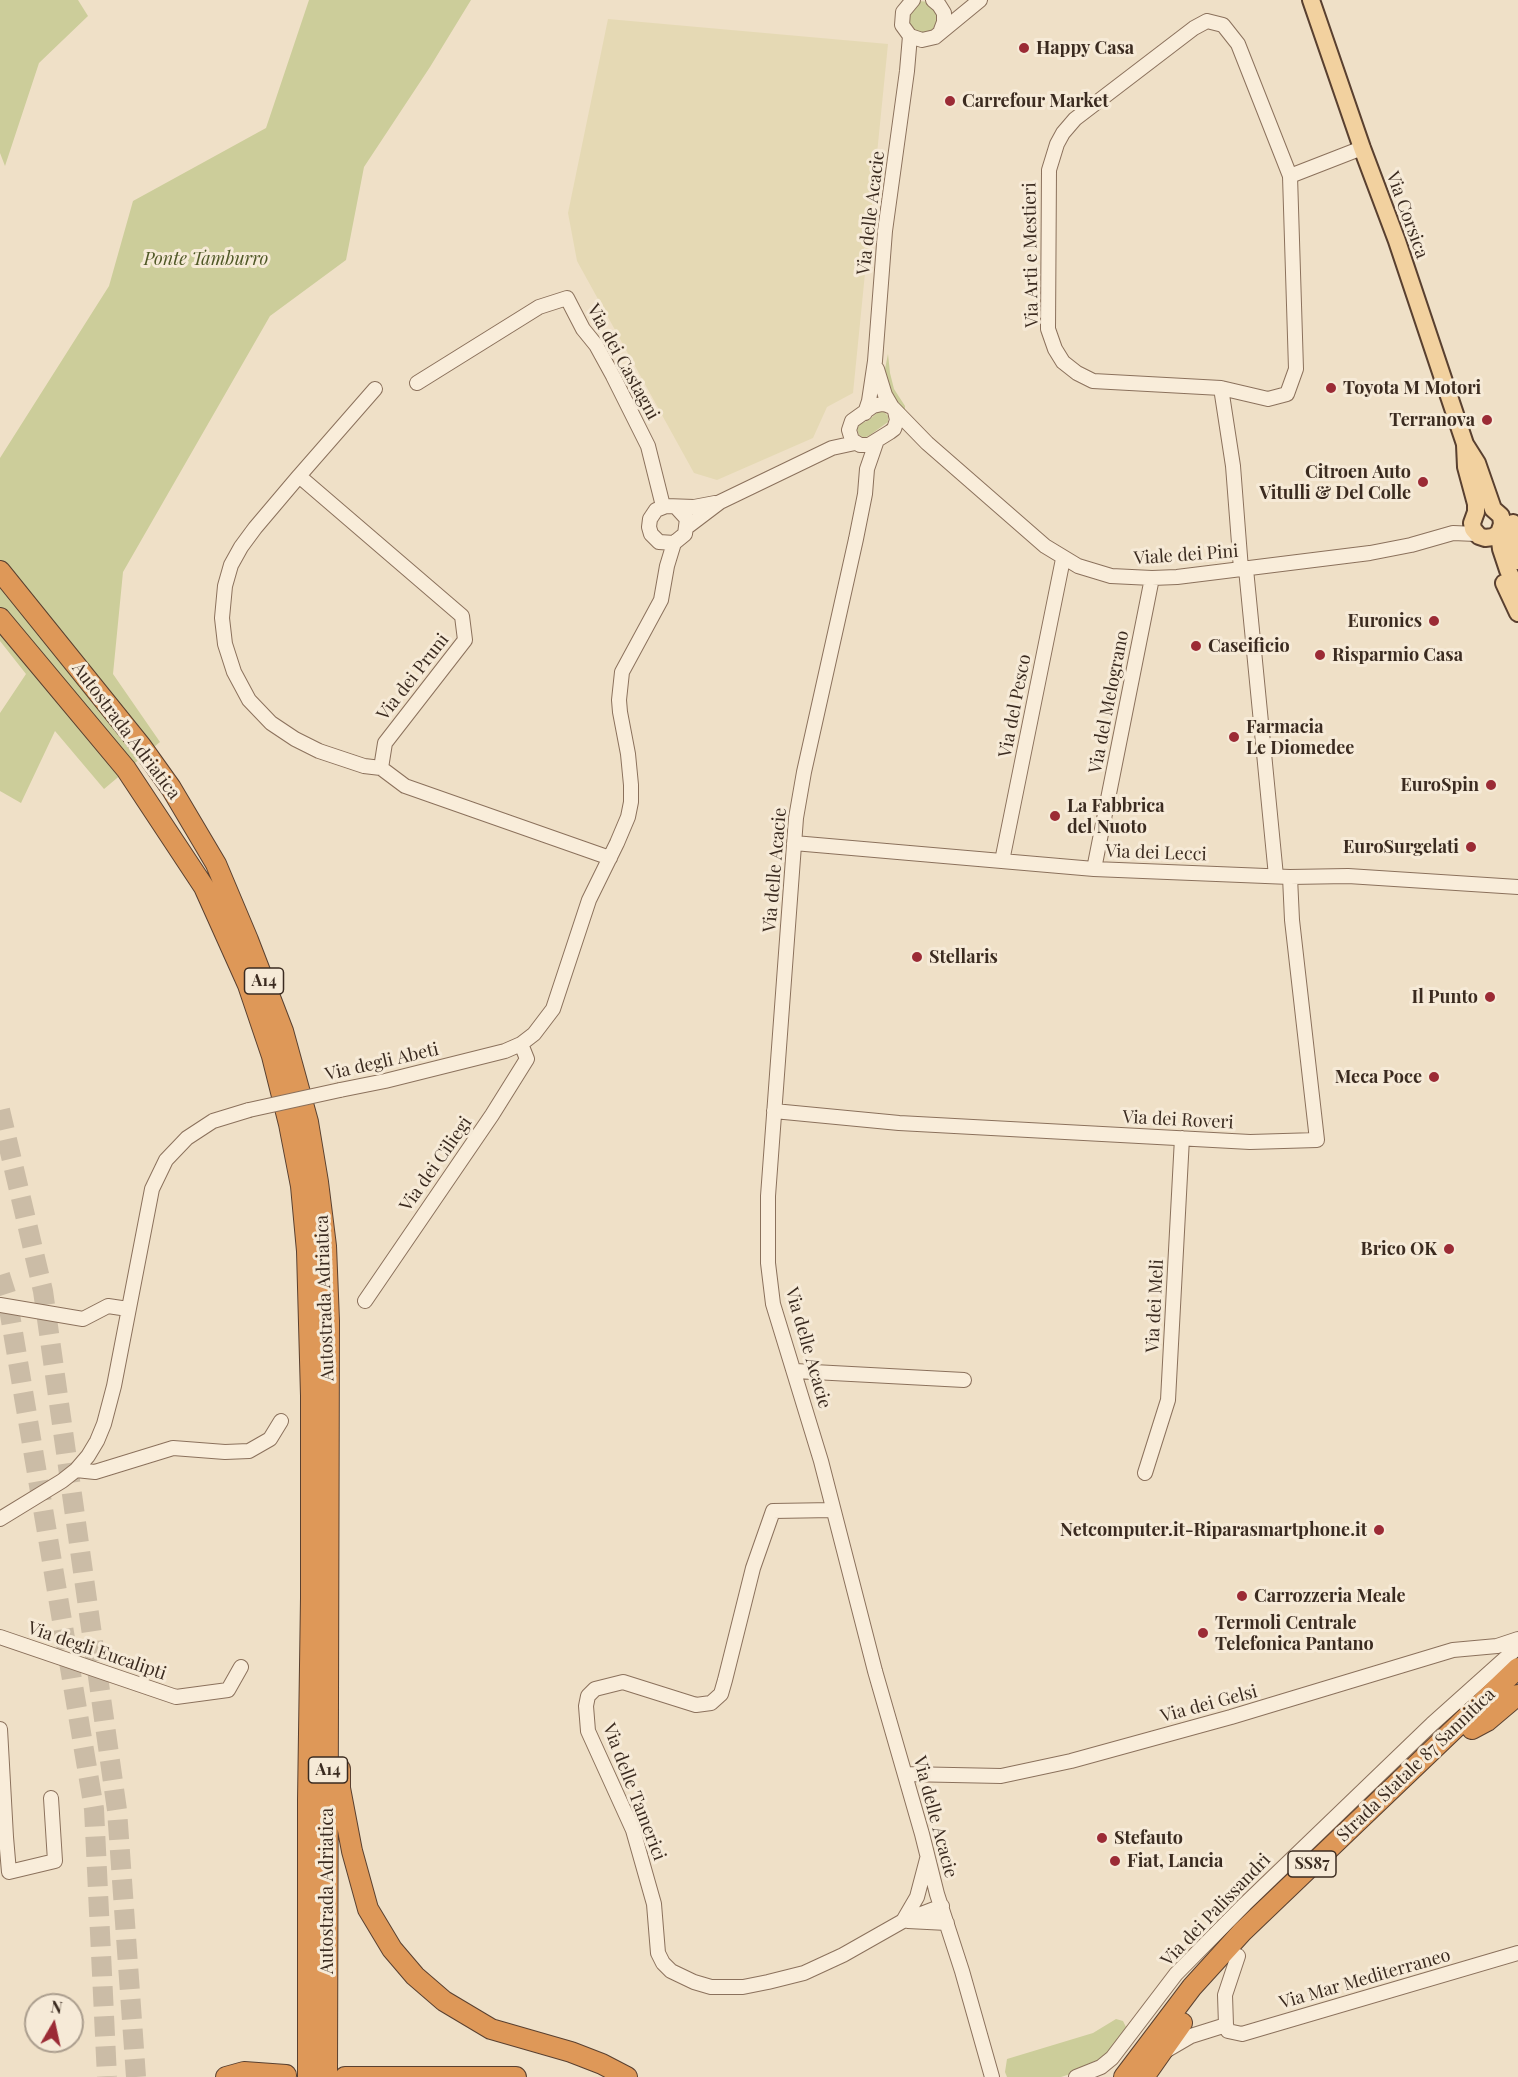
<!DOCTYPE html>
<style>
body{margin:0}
#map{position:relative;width:1518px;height:2077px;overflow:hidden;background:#efe0c7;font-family:"Playfair Display",serif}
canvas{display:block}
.north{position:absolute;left:24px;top:1993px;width:60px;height:60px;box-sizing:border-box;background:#f6ead7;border:2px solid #ab9e8e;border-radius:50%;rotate:9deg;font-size:16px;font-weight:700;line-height:24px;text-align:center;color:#3b2b20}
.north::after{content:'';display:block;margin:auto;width:21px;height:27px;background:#9b2b35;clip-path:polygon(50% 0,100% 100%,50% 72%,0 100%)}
</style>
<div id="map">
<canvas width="1518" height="2077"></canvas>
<div class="north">N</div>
</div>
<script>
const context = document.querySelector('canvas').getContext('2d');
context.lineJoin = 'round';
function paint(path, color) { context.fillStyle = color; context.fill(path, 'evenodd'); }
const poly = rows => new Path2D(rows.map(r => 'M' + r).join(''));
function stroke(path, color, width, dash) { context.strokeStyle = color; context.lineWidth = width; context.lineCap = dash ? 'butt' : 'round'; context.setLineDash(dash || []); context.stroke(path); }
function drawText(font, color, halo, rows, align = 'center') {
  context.font = font + ' "Playfair Display",serif'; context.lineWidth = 6; context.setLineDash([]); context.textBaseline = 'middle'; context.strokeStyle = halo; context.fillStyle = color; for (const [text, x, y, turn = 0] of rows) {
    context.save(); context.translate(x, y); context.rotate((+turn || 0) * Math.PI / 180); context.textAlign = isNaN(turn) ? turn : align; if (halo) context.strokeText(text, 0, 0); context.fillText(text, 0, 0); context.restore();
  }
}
const farmland = poly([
 [608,19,888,44,853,393,827,407,813,438,717,480,694,473,577,261,568,213]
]);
const green = poly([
 [0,0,78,0,88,16,39,63,5,166,0,153],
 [309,0,471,0,430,67,364,167,346,260,270,316,123,572,113,674,160,742,104,789,55,731,21,803,0,791,0,713,26,674,0,641,0,458,109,286,133,201,266,128],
 [919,1,930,2,938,9,939,26,927,36,909,31,905,13],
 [888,354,890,373,894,389,905,406,905,411,888,389,884,374],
 [878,412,884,412,888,416,888,422,870,435,864,438,859,435,857,429,860,424,869,420],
 [1116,2019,1123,2021,1126,2027,1126,2034,1115,2048,1092,2067,1061,2077,1007,2077,1005,2072,1007,2059,1093,2033]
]);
const highwayTunnel = poly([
 [0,1110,43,1291,117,1810,136,2077],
 [0,1275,7,1297,94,1809,107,2077]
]);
const minor = poly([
 [913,0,903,12,902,25,910,36,922,40,935,37,980,0],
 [933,0,939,5,944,13,944,22,941,30],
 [1207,21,1223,25,1238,44,1290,176,1296,369,1287,394,1268,399,1221,388,1093,381,1077,373,1063,362,1055,349,1048,329,1049,170,1057,144,1063,133,1075,119,1194,28,1207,21],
 [1290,176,1362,148],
 [877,369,885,395,892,407],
 [417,383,539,307,567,298,583,329,596,345,613,376,648,446,663,506],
 [1221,388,1233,466,1241,569],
 [375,389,299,476,462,616,465,640,385,743,381,768,405,786,610,858],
 [895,411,897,420,894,429,890,432,869,445,860,445,852,440,849,430,852,421,873,406,882,404,887,405,892,407,927,443,1045,546,1078,566,1111,576,1152,578,1177,577,1370,553,1411,545,1453,533,1476,534],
 [865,413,869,401,875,361,885,231,907,71,910,36],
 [877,440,867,469,865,494,856,539,804,772,796,818,768,1196,768,1263,773,1304,821,1461,875,1671,922,1834,937,1894,962,1971,992,2077],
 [299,476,255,528,241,547,231,565,225,586,222,618,225,644,234,672,249,700,271,723,295,739,319,751,364,766,381,768],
 [677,508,687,519,685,534,674,543,659,542,651,534,649,527,650,519,656,510,666,506,694,507,715,503],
 [687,527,720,502,832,448,855,443],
 [1246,569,1276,876],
 [794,843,1094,869,1290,877,1348,876,1518,887],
 [1002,861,1063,559],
 [1094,869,1152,578],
 [340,1090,385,1081,505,1051,521,1044,534,1034,553,1009,589,900,617,843,628,817,631,802,631,785,628,754,620,712,619,700,622,672,661,600,667,566,674,543],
 [774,1111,899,1123,1250,1142,1317,1140,1292,920,1290,877],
 [365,1301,492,1115,527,1059,521,1044],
 [0,1305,83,1319,108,1306,128,1309],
 [795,1371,964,1380],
 [76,1470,95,1472,173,1448,225,1452,249,1451,270,1439,281,1421],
 [1145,1473,1168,1400,1182,1138],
 [833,1510,773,1511,753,1568,725,1680,721,1694,711,1703,696,1705,623,1682,595,1689,588,1696,586,1706,588,1731,633,1830,654,1904,658,1953,663,1963,671,1971,694,1982,711,1987,743,1987,768,1982,804,1973,843,1955,903,1921,942,1906],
 [0,1519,62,1481,76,1470,88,1456,97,1441,104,1424,114,1386,152,1189,166,1160,187,1138,213,1121,249,1110],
 [0,1637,176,1697,228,1690,241,1667],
 [0,1729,6,1837,0,1837],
 [905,1774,1001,1776,1071,1761,1231,1717,1453,1650,1497,1646,1518,1639],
 [6,1837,9,1872,55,1861,51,1798],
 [903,1921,917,1897,927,1859],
 [908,1921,947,1923],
 [1226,2025,1228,2031,1242,2034,1518,1953],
 [1226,2025,1225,1995,1238,1956],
 [1167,2050,1191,2036,1226,2025],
 [1076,2077,1101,2067,1112,2058,1176,1974,1245,1904,1432,1724,1518,1647]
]);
const major = poly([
 [1311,0,1362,148,1397,241,1465,444,1477,463,1493,509,1501,516,1502,524,1499,533,1501,549,1508,570,1518,591],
 [1465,445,1466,467,1476,504,1476,512,1472,523,1473,529,1479,536,1485,538,1493,537,1499,533],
 [1513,523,1512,543,1518,561],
 [1504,583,1518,613]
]);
const highway = poly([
 [0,571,141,746,171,788,216,864,248,940,283,1031,308,1122,318,1182,326,1246,329,1321,327,2077],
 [0,618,126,769,204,887,248,985,272,1056,289,1124,301,1186,307,1251,311,1396,311,1598,308,1800,308,2077],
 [1472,1729,1487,1721,1518,1695],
 [340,1769,340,1788,352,1851,368,1909,392,1949,415,1976,444,2001,491,2029,571,2052,602,2064,627,2077],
 [226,2077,244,2072,286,2075],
 [345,2077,516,2077],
 [1124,2077,1192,1987,1242,1932,1518,1668],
 [1144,2077,1182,2023]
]);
const minorBridge = poly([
 [249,1110,340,1090]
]);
const markers = [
 [1024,48,6,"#9b2b35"],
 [950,101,6,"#9b2b35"],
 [1331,388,6,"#9b2b35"],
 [1487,420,6,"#9b2b35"],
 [1423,482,6,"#9b2b35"],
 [1434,621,6,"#9b2b35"],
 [1196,646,6,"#9b2b35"],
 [1320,655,6,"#9b2b35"],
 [1234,737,6,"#9b2b35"],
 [1491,785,6,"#9b2b35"],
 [1055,816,6,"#9b2b35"],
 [1471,847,6,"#9b2b35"],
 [917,957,6,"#9b2b35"],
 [1490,997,6,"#9b2b35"],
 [1434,1077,6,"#9b2b35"],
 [1449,1249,6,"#9b2b35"],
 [1379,1530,6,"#9b2b35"],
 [1242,1596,6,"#9b2b35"],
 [1203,1633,6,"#9b2b35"],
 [1102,1838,6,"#9b2b35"],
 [1115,1861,6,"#9b2b35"]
];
const shields = [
 [264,981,39],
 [328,1770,39],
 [1312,1864,48]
];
const shieldNames = [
 ["A14",264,981],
 ["A14",328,1770],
 ["SS87",1312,1864]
];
const poiNames = [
 ["Happy Casa",1036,48],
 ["Carrefour Market",962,101],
 ["Toyota M Motori",1343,388],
 ["Terranova",1475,420,"right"],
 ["Citroen Auto",1411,472,"right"],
 ["Vitulli & Del Colle",1411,493,"right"],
 ["Euronics",1422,621,"right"],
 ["Caseificio",1208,646],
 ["Risparmio Casa",1332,655],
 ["Farmacia",1246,727],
 ["Le Diomedee",1246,748],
 ["EuroSpin",1479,785,"right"],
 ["La Fabbrica",1067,806],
 ["del Nuoto",1067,827],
 ["EuroSurgelati",1459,847,"right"],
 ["Stellaris",929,957],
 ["Il Punto",1478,997,"right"],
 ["Meca Poce",1422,1077,"right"],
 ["Brico OK",1437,1249,"right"],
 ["Netcomputer.it-Riparasmartphone.it",1367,1530,"right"],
 ["Carrozzeria Meale",1254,1596],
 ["Termoli Centrale",1215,1623],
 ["Telefonica Pantano",1215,1644],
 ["Stefauto",1114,1838],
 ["Fiat, Lancia",1127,1861]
];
const streetNames = [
 ["Via delle Acacie",871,213,-83],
 ["Via Corsica",1407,215,70],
 ["Via Arti e Mestieri",1031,255,-91],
 ["Via dei Castagni",623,362,61],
 ["Viale dei Pini",1186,555,-4],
 ["Via dei Pruni",413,677,-52],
 ["Via del Melograno",1109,702,-79],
 ["Via del Pesco",1015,706,-79],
 ["Autostrada Adriatica",126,731,53],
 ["Via dei Lecci",1156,853,2],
 ["Via delle Acacie",775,870,-85],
 ["Via degli Abeti",382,1062,-13],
 ["Via dei Roveri",1178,1120,3],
 ["Via dei Ciliegi",436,1164,-55],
 ["Autostrada Adriatica",325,1298,-92],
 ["Via dei Meli",1155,1306,-87],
 ["Via delle Acacie",808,1348,74],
 ["Via degli Eucalipti",97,1651,19],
 ["Via dei Gelsi",1209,1704,-15],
 ["Strada Statale 87 Sannitica",1416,1765,-44],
 ["Via delle Tamerici",634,1792,69],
 ["Via delle Acacie",935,1817,75],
 ["Autostrada Adriatica",327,1891,-90],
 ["Via dei Palissandri",1216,1910,-46],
 ["Via Mar Mediterraneo",1365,1979,-16]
];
const parkNames = [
 ["Ponte Tamburro",206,259]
];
paint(farmland, '#e5d9b4');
paint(green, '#cccd9a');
stroke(highwayTunnel, '#cbbca6', 20, [20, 10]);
stroke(minor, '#8b715c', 16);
stroke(major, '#594030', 20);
stroke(highway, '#594030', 22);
stroke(minor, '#f9edda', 14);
stroke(major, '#f2d19f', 16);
stroke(highway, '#de9858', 20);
stroke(minorBridge, '#8b715c', 16, []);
stroke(minorBridge, '#f9edda', 14);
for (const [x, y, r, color] of markers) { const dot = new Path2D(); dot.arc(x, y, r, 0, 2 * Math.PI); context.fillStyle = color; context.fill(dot); stroke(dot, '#f6ead7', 2); }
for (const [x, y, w] of shields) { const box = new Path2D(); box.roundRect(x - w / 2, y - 13, w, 26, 4.5); context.fillStyle = '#f6ead7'; context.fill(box); stroke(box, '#3b2b20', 1.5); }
drawText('bold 16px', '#3b2b20', null, shieldNames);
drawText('bold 18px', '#3b2b20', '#f6ead7', poiNames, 'left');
drawText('18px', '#3b2b20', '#f6ead7', streetNames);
drawText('italic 18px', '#4f5826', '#f6ead7', parkNames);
</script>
